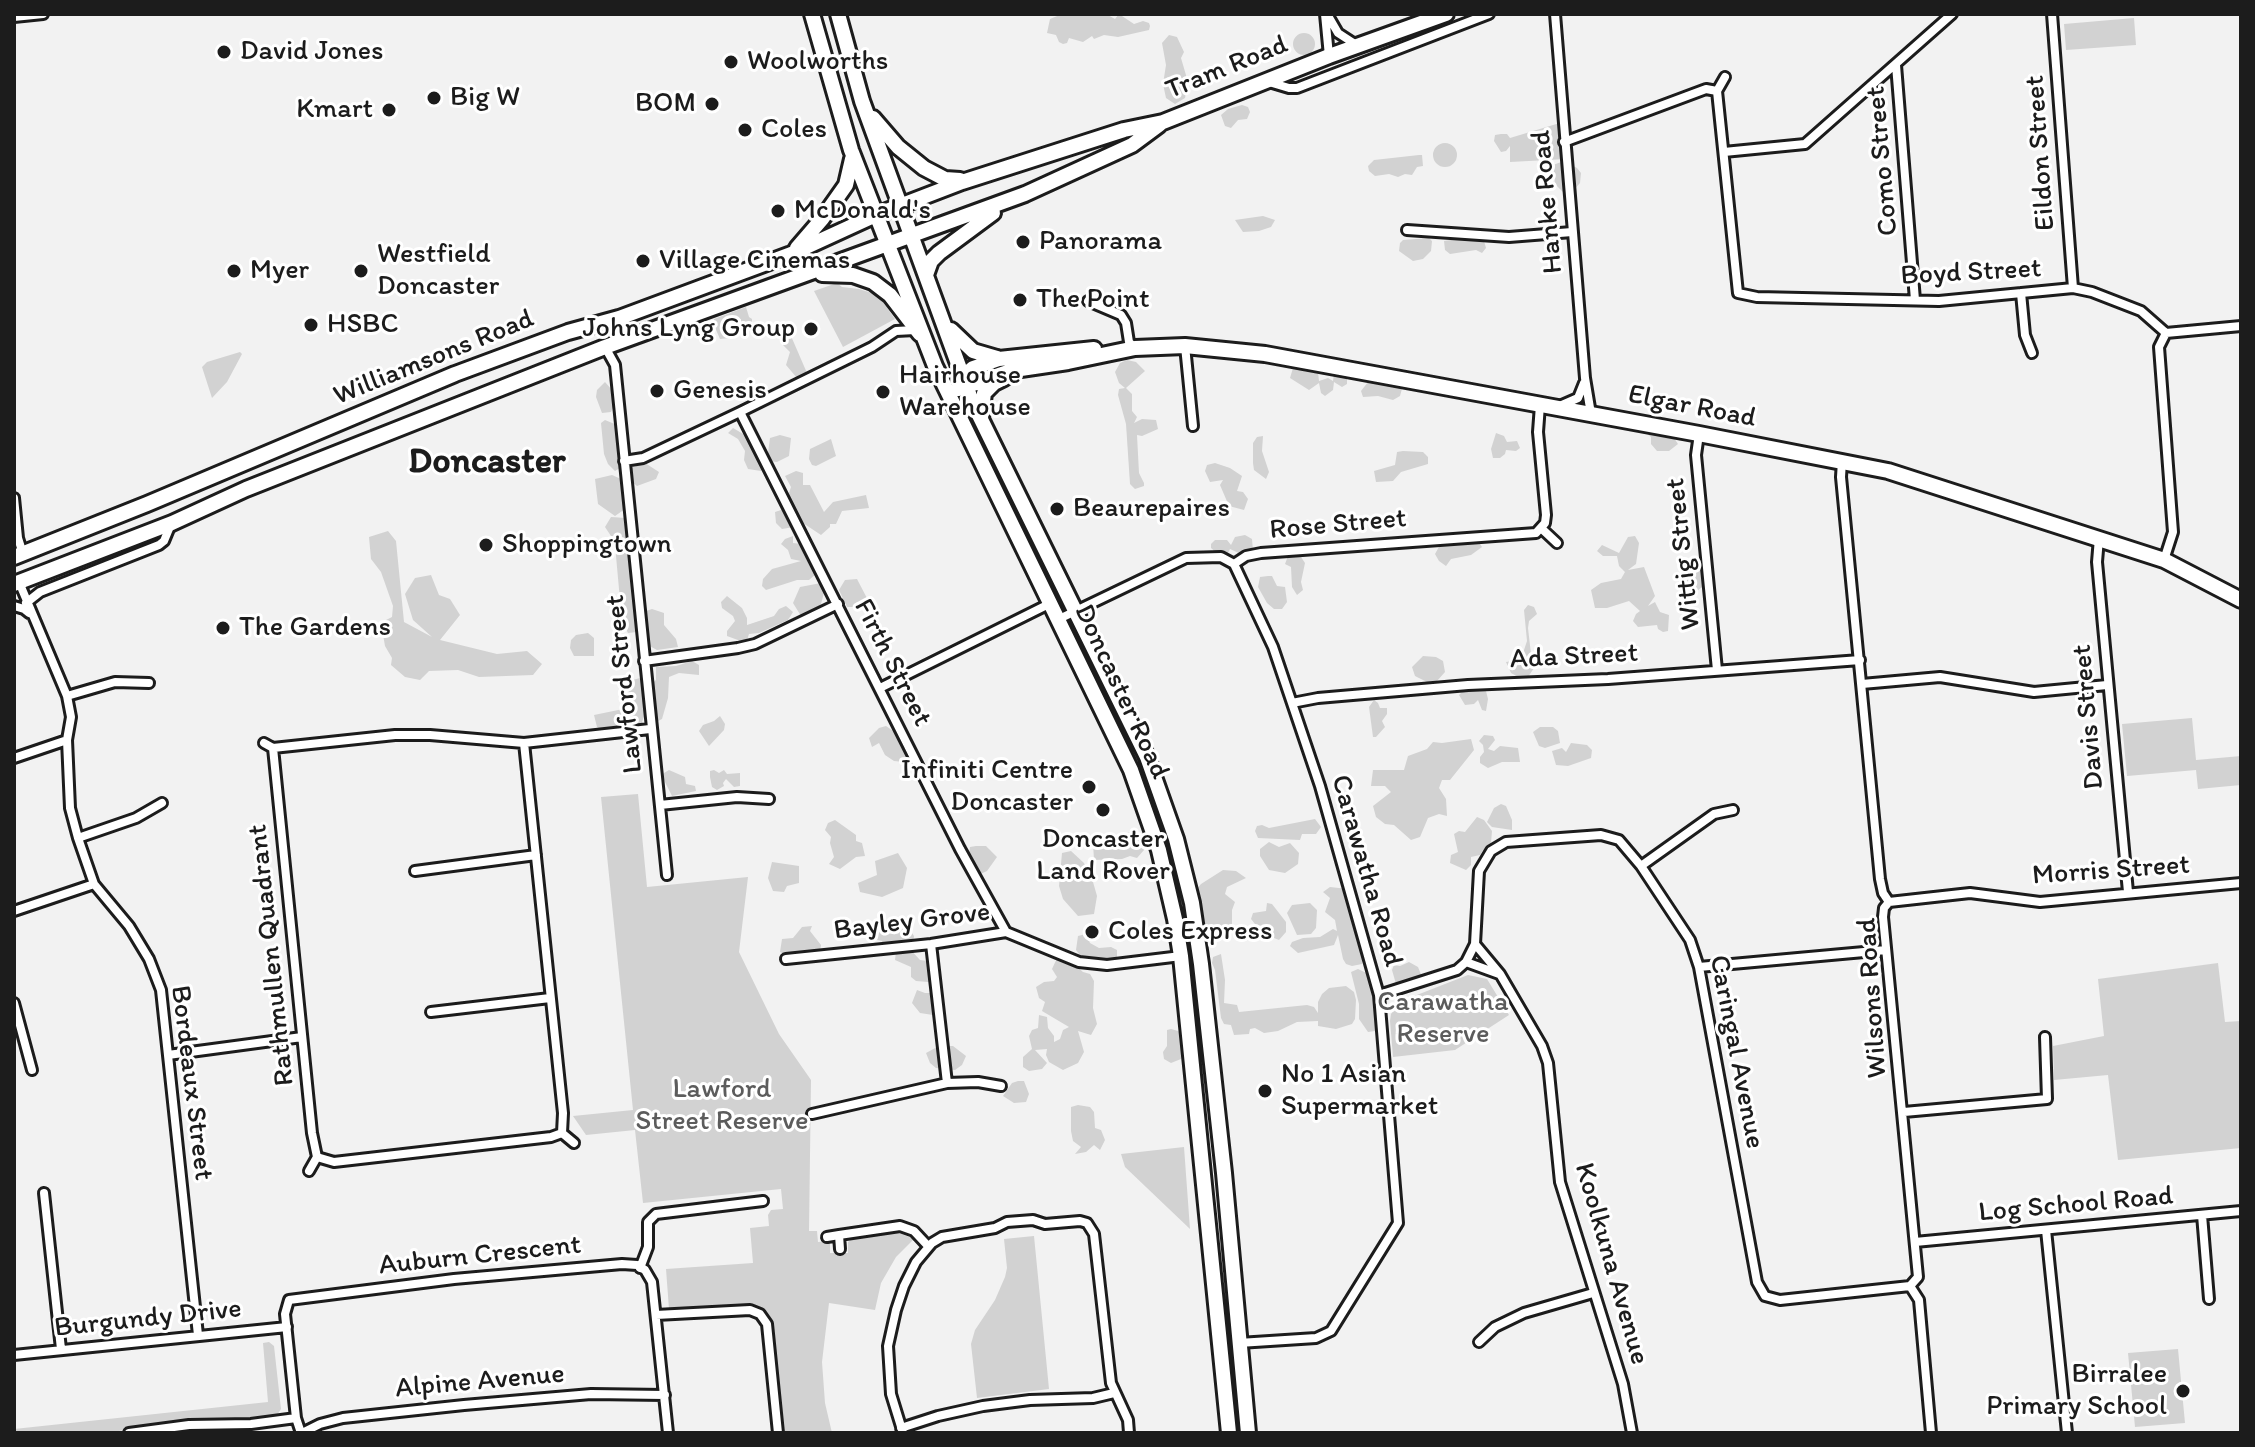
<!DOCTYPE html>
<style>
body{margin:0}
#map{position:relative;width:2255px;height:1447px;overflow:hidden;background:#f2f2f2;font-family:Itim,sans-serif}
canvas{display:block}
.frame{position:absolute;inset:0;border:16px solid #1c1c1c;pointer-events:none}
</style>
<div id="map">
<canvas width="2255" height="1447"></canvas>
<div class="frame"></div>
</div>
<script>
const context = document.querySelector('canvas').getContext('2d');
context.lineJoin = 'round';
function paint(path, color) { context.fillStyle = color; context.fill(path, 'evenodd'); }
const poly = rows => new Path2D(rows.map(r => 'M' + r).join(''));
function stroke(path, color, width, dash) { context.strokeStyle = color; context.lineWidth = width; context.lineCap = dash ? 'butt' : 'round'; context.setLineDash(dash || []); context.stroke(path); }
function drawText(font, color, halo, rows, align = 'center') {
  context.font = font + ' Itim,sans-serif'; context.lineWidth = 6; context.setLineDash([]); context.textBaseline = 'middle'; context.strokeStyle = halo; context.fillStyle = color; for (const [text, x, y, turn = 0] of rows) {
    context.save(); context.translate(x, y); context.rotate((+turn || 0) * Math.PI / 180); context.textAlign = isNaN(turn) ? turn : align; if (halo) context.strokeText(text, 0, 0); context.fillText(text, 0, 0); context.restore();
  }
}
const green = poly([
 [1062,14,1094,16,1106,14,1115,19,1119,14,1134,24,1143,21,1149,23,1150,26,1149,30,1118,37,1104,35,1094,39,1092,36,1083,42,1069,38,1067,43,1063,44,1059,42,1056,35,1047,33,1050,19],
 [2134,18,2136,45,2066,50,2064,24],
 '1293 44a11 11 0 1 1 22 0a11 11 0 1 1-22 0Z',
 [1169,35,1177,37,1184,52,1181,58,1188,82,1185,98,1175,104,1166,98,1163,84,1166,65,1162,43],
 [1242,105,1248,107,1250,112,1247,119,1238,120,1231,128,1225,126,1221,115,1228,109],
 [1563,122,1566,159,1510,162,1510,146,1506,151,1501,152,1494,141,1495,135,1501,134,1507,134,1510,138],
 '1433 155a12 12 0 1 1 24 0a12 12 0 1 1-24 0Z',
 [1419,155,1422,155,1423,166,1417,167,1412,175,1405,174,1398,177,1389,174,1375,176,1369,171,1368,166,1374,160],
 [1564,161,1577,168,1581,173,1580,183,1572,192,1564,193,1555,184,1553,165],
 [1263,216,1275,220,1271,227,1259,231,1243,232,1235,220],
 [1429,238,1432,241,1431,251,1423,259,1413,261,1399,251,1400,243,1403,240],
 [1458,239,1484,241,1486,248,1482,253,1476,250,1450,254,1445,250,1444,241],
 [837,283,842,287,859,289,878,295,895,319,843,347,814,291],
 [746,307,749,317,752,319,752,326,744,329,740,326,741,319,739,319,741,331,738,333,730,338,720,339,714,325,714,319],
 [791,336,807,373,797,378,786,365,790,352,783,345,783,339],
 [240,352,242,354,227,382,212,398,202,367,207,362],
 [1127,360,1136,362,1145,371,1126,388,1132,394,1132,411,1137,417,1134,423,1142,419,1156,420,1158,429,1142,436,1137,435,1139,473,1144,483,1144,486,1135,489,1130,484,1126,424,1118,395,1119,389,1125,388,1119,383,1115,372,1120,363],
 [1298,364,1311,366,1318,372,1319,381,1328,378,1333,381,1334,374,1339,372,1347,376,1347,384,1342,387,1334,382,1333,390,1325,396,1321,393,1319,383,1309,390,1290,378,1293,368],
 [605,382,612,390,616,400,611,412,602,413,596,397,597,390],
 [1368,382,1403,385,1400,396,1393,400,1378,396,1363,397,1361,391],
 [605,420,617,425,623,442,620,468,615,471,608,464,604,454,601,423],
 [733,428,750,438,764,466,761,471,748,469,744,460,745,451,738,439,728,433],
 [1649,429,1672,435,1678,444,1669,451,1657,451,1651,444,1651,437,1646,433],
 [1496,433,1504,436,1507,442,1517,441,1520,448,1516,451,1506,450,1505,454,1500,458,1493,458,1491,449],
 [780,435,791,438,789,456,777,462,767,461,770,438],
 [1263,436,1262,451,1269,472,1266,479,1254,470,1253,463,1253,443,1257,437],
 [831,439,836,456,816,466,812,465,809,459,810,449],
 [1403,451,1423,452,1428,457,1428,464,1401,472,1393,481,1376,482,1374,471,1395,465,1397,452],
 [645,463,659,472,656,479,637,486,630,480,631,468],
 [1215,463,1230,468,1242,476,1237,491,1243,492,1248,499,1244,510,1229,506,1220,485,1223,480,1210,482,1205,471,1207,465],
 [796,471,803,473,803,485,810,485,824,512,833,502,866,495,869,508,842,511,836,524,830,524,830,527,821,535,800,521,795,515,794,527,782,529,776,523,775,512,784,509,794,512,789,493,791,487,785,476],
 [612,475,621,479,627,489,625,509,615,516,598,504,595,479],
 [611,517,626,518,627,535,623,541,613,539,605,527],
 [388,531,396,541,404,622,432,637,413,620,405,594,415,578,431,575,439,595,450,599,460,615,440,640,497,654,527,651,542,664,533,675,479,677,458,670,429,671,420,680,405,677,391,665,392,658,385,646,382,629,386,620,392,617,393,606,381,572,371,559,369,537],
 [1245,535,1252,539,1253,551,1243,555,1230,549,1227,555,1219,555,1211,548,1211,544,1215,540,1227,540,1231,545,1235,537],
 [793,536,793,543,802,544,810,555,806,559,813,564,816,574,809,580,797,580,766,590,762,586,763,579,772,569,801,561,791,559,788,550,781,544,785,539],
 [1635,536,1639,543,1636,564,1628,570,1644,567,1655,596,1648,606,1655,602,1660,612,1669,615,1668,631,1663,632,1658,629,1657,625,1638,627,1633,621,1636,614,1640,611,1629,601,1607,608,1595,608,1591,590,1601,583,1621,579,1625,572,1619,566,1617,556,1603,556,1597,551,1602,545,1619,553,1628,537],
 [1471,540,1478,541,1482,547,1471,555,1451,559,1446,566,1439,561,1435,554,1440,545],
 [625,542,630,550,632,586,637,612,637,632,628,633,622,622,616,556,616,546],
 [1288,556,1301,557,1305,563,1301,582,1303,590,1297,595,1292,587,1291,567,1285,564],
 [1687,560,1700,560,1706,564,1706,584,1697,591,1684,585,1683,580,1683,567],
 [1268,576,1272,576,1277,586,1285,587,1287,602,1282,609,1274,609,1267,603,1258,587,1260,577],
 [857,579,870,604,867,607,847,607,839,590,845,580],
 [821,583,825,589,821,604,809,616,801,616,793,603,800,587],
 [727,596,742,608,747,618,747,625,774,616,779,609,786,606,793,612,788,620,759,633,749,634,746,643,727,636,727,631,735,621,733,616,722,608,721,602],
 [1528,605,1534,607,1537,614,1529,621,1528,628,1531,654,1538,662,1528,677,1522,679,1511,673,1506,662,1513,661,1523,653,1527,641,1524,610],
 [652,609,664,613,664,625,676,639,678,647,657,650,646,644,643,612],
 [588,633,594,638,594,656,574,656,570,648,571,640,576,635],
 [1423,656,1436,657,1443,661,1445,672,1437,681,1429,683,1415,676,1412,667],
 [692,661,699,665,699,675,679,673,669,677,668,698,662,719,658,721,649,717,646,688,656,680,656,667,676,666],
 [640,678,648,705,641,725,623,732,608,734,597,727,594,715,628,708,629,681],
 [1476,688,1486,691,1488,699,1486,711,1482,710,1478,700,1474,704,1465,705,1459,695,1463,691],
 [1374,700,1378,703,1380,708,1387,708,1387,714,1382,721,1385,727,1376,737,1373,737,1369,707],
 [720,716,725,724,724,730,709,746,699,731,703,725,714,721],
 [2192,718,2196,760,2241,756,2241,785,2198,789,2196,770,2127,776,2122,724],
 [886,726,902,737,907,753,904,762,894,761,885,755,879,743,872,747,869,738,879,728],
 [1540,727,1553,727,1558,731,1560,743,1545,748,1539,746,1533,732],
 [1484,735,1493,736,1495,740,1488,749,1494,751,1500,746,1518,748,1520,762,1502,762,1488,768,1480,763,1480,757,1484,752,1483,745,1479,741],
 [1471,739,1474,750,1450,780,1442,780,1439,788,1446,799,1447,816,1439,814,1428,818,1420,837,1411,840,1394,825,1385,824,1376,817,1373,806,1391,792,1385,786,1371,786,1373,770,1404,770,1408,756,1427,749,1433,742,1442,743],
 [1571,743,1587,745,1592,750,1591,758,1568,766,1556,765,1552,751,1562,748,1566,752],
 [669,770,685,777,686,784,695,786,696,791,672,796,663,778,664,773],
 [714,770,719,773,724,770,727,774,740,773,740,786,734,787,726,779,723,783,724,786,717,790,712,787,710,777,710,771],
 [638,794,647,887,748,877,739,952,779,1034,811,1080,809,1231,817,1231,818,1242,830,1241,830,1253,848,1253,848,1242,855,1236,897,1232,914,1239,896,1257,881,1283,875,1310,829,1303,822,1362,825,1403,832,1433,784,1433,772,1323,762,1310,751,1305,669,1309,666,1269,753,1263,750,1228,769,1226,768,1215,771,1210,783,1209,781,1189,643,1203,635,1130,586,1135,573,1116,633,1110,601,797],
 [1501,804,1506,806,1512,820,1512,830,1492,827,1487,822,1494,808],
 [1477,817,1484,820,1492,831,1491,843,1490,849,1483,850,1480,855,1471,857,1471,865,1466,870,1450,863,1451,855,1458,852,1454,834,1459,831,1465,832],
 [1315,819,1321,827,1316,834,1302,834,1300,840,1258,838,1255,831,1257,826,1262,825,1269,828],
 [835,820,856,835,856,841,862,843,865,856,856,857,840,869,829,864,834,857,830,843,831,837,825,830,828,823],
 [1131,832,1141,836,1144,850,1137,858,1130,856,1122,859,1094,860,1093,843],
 [1269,842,1279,847,1290,843,1299,853,1298,864,1285,873,1269,870,1260,856,1260,849],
 [976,846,986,846,997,857,987,871,976,876,968,862,970,847],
 [1071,851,1084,863,1093,882,1097,896,1094,914,1078,916,1063,899,1059,886,1062,853],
 [898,853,907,868,903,888,882,897,860,892,858,883,877,875,875,861],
 [772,862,799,866,799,883,787,886,784,892,773,891,768,878],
 [1223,870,1236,871,1246,878,1227,887,1225,894,1235,902,1232,910,1232,928,1226,934,1217,935,1205,924,1196,890,1201,884],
 [1330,887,1348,889,1353,924,1364,952,1362,964,1352,966,1346,964,1343,959,1338,935,1334,945,1298,953,1290,946,1292,942,1303,938,1320,937,1333,929,1337,931,1335,920,1325,912,1330,898,1323,892],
 [1267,903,1272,904,1286,922,1286,932,1279,940,1274,938,1268,928,1255,924,1251,919,1253,913,1266,911],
 [1310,903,1317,910,1316,928,1311,934,1297,935,1287,913,1292,905],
 [892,921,904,921,914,936,913,944,908,947,920,960,927,961,934,971,933,979,928,982,916,981,911,977,911,967,895,960,896,952,885,954,882,941,873,939,871,931],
 [812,926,810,931,821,945,820,952,793,958,780,952,782,939,793,938,802,927],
 [1086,934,1090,943,1099,948,1111,947,1117,950,1117,959,1099,969,1088,966,1076,950,1078,936],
 [1221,954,1225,980,1224,1003,1237,1005,1239,1012,1307,1005,1314,1007,1318,1013,1318,1002,1322,994,1329,988,1346,986,1354,992,1356,1000,1355,1019,1352,1024,1336,1029,1318,1026,1318,1021,1297,1022,1278,1031,1264,1033,1255,1028,1250,1029,1249,1034,1234,1035,1231,1025,1224,1024,1221,1018,1215,970,1212,963,1213,957],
 [1058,956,1073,963,1083,972,1090,974,1094,981,1093,1008,1097,1024,1091,1035,1078,1031,1084,1052,1078,1063,1063,1070,1049,1062,1046,1055,1047,1049,1035,1050,1047,1063,1042,1069,1029,1071,1023,1067,1023,1057,1032,1049,1029,1036,1032,1030,1038,1028,1039,1015,1047,1017,1048,1028,1054,1036,1054,1042,1060,1039,1063,1030,1069,1027,1042,1011,1045,1002,1039,998,1036,987,1044,982,1054,981,1057,977,1052,969],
 [1409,962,1418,967,1422,977,1412,985,1396,984,1392,970,1394,965,1400,966],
 [2218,963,2225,1022,2241,1021,2241,1148,2118,1160,2108,1075,2054,1080,2053,1046,2104,1036,2098,979],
 [1358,969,1377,978,1381,1014,1375,1031,1368,1032,1359,1019,1359,1004,1351,972],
 [1468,975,1487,979,1509,1015,1455,1050,1393,1057,1390,1021,1391,1014,1399,1002],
 [917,990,925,993,932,993,938,1000,933,1015,920,1013,912,1003],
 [1171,1029,1178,1031,1185,1037,1186,1045,1181,1059,1171,1063,1164,1059,1163,1052,1167,1046,1167,1030],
 [939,1046,953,1046,966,1056,962,1065,955,1070,936,1068,930,1063,926,1053],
 [1018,1081,1024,1081,1029,1094,1026,1102,1014,1103,1003,1096,1012,1083],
 [1078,1105,1090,1107,1094,1112,1095,1128,1101,1130,1105,1140,1100,1150,1094,1145,1086,1152,1075,1154,1081,1147,1073,1141,1071,1131,1071,1107],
 [1184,1147,1190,1229,1125,1167,1121,1154],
 [1034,1236,1049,1389,977,1398,971,1344,975,1330,995,1300,1005,1277,1007,1268,1004,1239],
 [269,1342,274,1346,281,1409,277,1415,243,1420,170,1423,106,1433,14,1433,14,1429,268,1402,263,1343],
 [2178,1349,2185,1423,2135,1427,2128,1353]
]);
const street = poly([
 [1325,14,1329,56],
 [1327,14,1338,33,1358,46],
 [1555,14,1585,378,1591,414],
 [2052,14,2073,288],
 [14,17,43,14],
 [1896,65,1915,300],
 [1269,82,1289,88,1297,88,1489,14],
 [1717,91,1738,293,1757,297,1939,301,2073,288,2092,292,2141,311,2166,333],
 [1564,142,1706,89,1717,91,1725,77],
 [1724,152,1805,144,1952,14],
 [1407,230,1509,237,1572,232],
 [2021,293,2025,335,2032,353],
 [1088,301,1121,315,1126,323,1129,342,1135,348],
 [2166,333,2241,326],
 [1185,346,1193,426],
 [605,347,615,365,667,875],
 [1562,405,1578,398,1584,383],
 [740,412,960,849,1006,932],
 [1699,434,1696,455,1717,670],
 [624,461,643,458,740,412,872,347,896,331,915,330],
 [1842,461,1841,477,1880,879,1883,893,1889,902,1884,908,1883,917,1918,1277,1910,1286,1919,1300,1931,1433],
 [14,498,18,538,23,554],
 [1541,528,1557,543],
 [2099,538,2097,562,2128,892],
 [2164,560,2173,532,2159,347,2166,333],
 [1234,564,1273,647,1320,786,1379,995,1398,1223,1331,1331,1316,1338,1239,1343],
 [19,582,67,696,71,717,67,740,70,808,78,838,94,884,129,926,149,959,161,990,198,1335],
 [26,603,40,592,159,545,164,541,171,524],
 [14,606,24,609,29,613],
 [1059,619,1186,558,1221,557,1234,564,1246,556,1261,553,1536,533,1545,523,1546,515,1538,432,1540,405],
 [644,661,738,648,755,644,838,604],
 [1862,684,1940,677,2034,692,2107,685],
 [880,688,1051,603],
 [67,696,115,682,149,683],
 [1292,703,1318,698,1468,685,1608,679,1860,660],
 [264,743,273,748,395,735,430,735,524,743,650,729],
 [524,743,563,1113,562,1133],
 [273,748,312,1133,317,1157,309,1171],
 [14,758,67,740],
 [660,805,737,797,769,799],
 [78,838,136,818,162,803],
 [1641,866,1714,814,1733,810],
 [415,871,536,855],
 [1889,902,1970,893,2040,902,2241,883],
 [14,911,94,884],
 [931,944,947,1083],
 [1475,944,1500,974,1542,1046,1548,1063,1560,1182,1623,1384,1632,1433],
 [786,959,931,944,1006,932,1079,962,1107,965,1181,956],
 [1466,962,1499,974],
 [1699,967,1886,950],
 [1379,995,1457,970,1466,962,1475,944,1479,871,1491,851,1506,842,1601,835,1619,840,1641,866,1690,940,1699,967,1757,1282,1765,1296,1780,1300,1910,1286],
 [14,1003,32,1070],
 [431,1012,550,998],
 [168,1055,302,1037],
 [1904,1112,2047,1099,2045,1037],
 [812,1114,947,1083,978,1082,1001,1086],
 [317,1157,334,1162,551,1137,562,1133,574,1143],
 [44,1193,61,1349],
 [2202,1215,2209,1299],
 [2046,1230,2067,1433],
 [827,1237,839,1235],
 [1915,1242,2241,1211],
 [840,1249,839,1235,900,1226,914,1231,928,1246],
 [640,1268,648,1247,648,1222,656,1214,763,1201],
 [656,1315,750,1310,760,1314,767,1324,778,1433],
 [1479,1342,1495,1327,1524,1313,1593,1293],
 [14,1355,287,1327],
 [901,1428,938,1416,983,1406,1030,1400,1093,1398,1114,1393],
 [129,1433,189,1425,251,1424,296,1418],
 [301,1433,296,1418,285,1314,289,1300,454,1279,622,1264,637,1265,645,1270,652,1282,668,1433],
 [302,1433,320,1424,343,1418,464,1405,591,1394,665,1395],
 [903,1433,891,1394,888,1346,896,1310,904,1286,916,1262,932,1243,942,1237,995,1228,1007,1222,1033,1220,1045,1224,1080,1221,1087,1223,1094,1234,1111,1383,1128,1420,1129,1433]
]);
const primary = poly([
 [812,14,851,150,935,366,1131,770,1159,850,1175,919,1181,956,1229,1433],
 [838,14,862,101,971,399,1147,757,1176,839,1192,903,1201,964,1224,1173,1248,1433],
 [873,118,898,147,924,168,945,179,960,180],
 [797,248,822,219,846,185,852,159],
 [822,274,853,275,873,282,890,295,920,334],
 [926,275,931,261,939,253,993,213],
 [951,330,973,351,997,358],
 [958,381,973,368,999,359,1094,349],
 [958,389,1014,370,1068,362,1135,348,1185,346,1265,354,1699,434,1888,471,2164,560,2241,600],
 [981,418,984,393,994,383,1004,378],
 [14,557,147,504,455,374,568,332,619,318,791,254,876,215,962,182,1124,130,1163,122,1329,56,1446,14],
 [14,584,172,523,246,489,605,347,1025,194,1132,145,1159,125]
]);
const markers = [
 [224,52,8,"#1c1c1c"],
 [731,62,8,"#1c1c1c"],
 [434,98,8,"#1c1c1c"],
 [712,104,8,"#1c1c1c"],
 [389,110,8,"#1c1c1c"],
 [745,130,8,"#1c1c1c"],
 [778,211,8,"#1c1c1c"],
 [1023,242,8,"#1c1c1c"],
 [643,261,8,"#1c1c1c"],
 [234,271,8,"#1c1c1c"],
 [361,271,8,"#1c1c1c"],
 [1020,300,8,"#1c1c1c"],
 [311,325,8,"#1c1c1c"],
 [811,329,8,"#1c1c1c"],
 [657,391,8,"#1c1c1c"],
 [883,392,8,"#1c1c1c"],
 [1057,509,8,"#1c1c1c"],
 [486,545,8,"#1c1c1c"],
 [223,628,8,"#1c1c1c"],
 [1089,787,8,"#1c1c1c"],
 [1103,810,8,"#1c1c1c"],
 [1092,932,8,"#1c1c1c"],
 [1265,1091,8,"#1c1c1c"],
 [2183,1391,8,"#1c1c1c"]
];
const poiNames = [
 ["David Jones",240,52],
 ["Woolworths",747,62],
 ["Big W",450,98],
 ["BOM",696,104,"right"],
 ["Kmart",373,110,"right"],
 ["Coles",761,130],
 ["McDonald's",794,211],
 ["Panorama",1039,242],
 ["Westfield",377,255],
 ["Doncaster",377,287],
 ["Village Cinemas",659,261],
 ["Myer",250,271],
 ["The Point",1036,300],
 ["HSBC",327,325],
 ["Johns Lyng Group",795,329,"right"],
 ["Hairhouse",899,376],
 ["Warehouse",899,408],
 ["Genesis",673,391],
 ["Beaurepaires",1073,509],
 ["Shoppingtown",502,545],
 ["The Gardens",239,628],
 ["Infiniti Centre",1073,771,"right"],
 ["Doncaster",1073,803,"right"],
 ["Doncaster",1103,840,"center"],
 ["Land Rover",1103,872,"center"],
 ["Coles Express",1108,932],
 ["No 1 Asian",1281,1075],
 ["Supermarket",1281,1107],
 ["Birralee",2167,1375,"right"],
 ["Primary School",2167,1407,"right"]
];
const streetNames = [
 ["Tram Road",1227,68,-22],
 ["Eildon Street",2041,153,-94],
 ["Como Street",1883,161,-95],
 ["Hanke Road",1548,202,-95],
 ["Boyd Street",1971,273,-3],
 ["Williamsons Road",434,358,-22],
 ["Elgar Road",1692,407,11],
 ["Rose Street",1338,525,-5],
 ["Wittig Street",1684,554,-96],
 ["Ada Street",1574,657,-3],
 ["Firth Street",892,663,63],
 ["Lawford Street",625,684,-96],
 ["Doncaster Road",1121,692,65],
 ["Davis Street",2089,717,-95],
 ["Carawatha Road",1366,871,74],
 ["Morris Street",2111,871,-4],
 ["Bayley Grove",912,922,-7],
 ["Rathmullen Quadrant",272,955,-96],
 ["Wilsons Road",1873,998,-94],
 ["Caringal Avenue",1736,1052,79],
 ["Bordeaux Street",191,1083,83],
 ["Log School Road",2076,1205,-5],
 ["Auburn Crescent",480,1256,-6],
 ["Koolkuna Avenue",1611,1264,74],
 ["Burgundy Drive",148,1319,-6],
 ["Alpine Avenue",480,1382,-5]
];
const parkNames = [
 ["Carawatha",1443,1003],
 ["Reserve",1443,1035],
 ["Lawford",722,1090],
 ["Street Reserve",722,1122]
];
const districtNames = [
 ["Doncaster",487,463]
];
paint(green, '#d2d2d2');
stroke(street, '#1c1c1c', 14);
stroke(primary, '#1c1c1c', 20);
stroke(street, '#fff', 8);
stroke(primary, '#fff', 14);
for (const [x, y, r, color] of markers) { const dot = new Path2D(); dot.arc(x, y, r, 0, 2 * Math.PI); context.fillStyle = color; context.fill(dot); stroke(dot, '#fff', 3); }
drawText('28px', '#1c1c1c', '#fff', poiNames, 'left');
drawText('28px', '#1c1c1c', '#fff', streetNames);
drawText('28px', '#5c5c5c', '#fff', parkNames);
drawText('bold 36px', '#1c1c1c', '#fff', districtNames);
</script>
